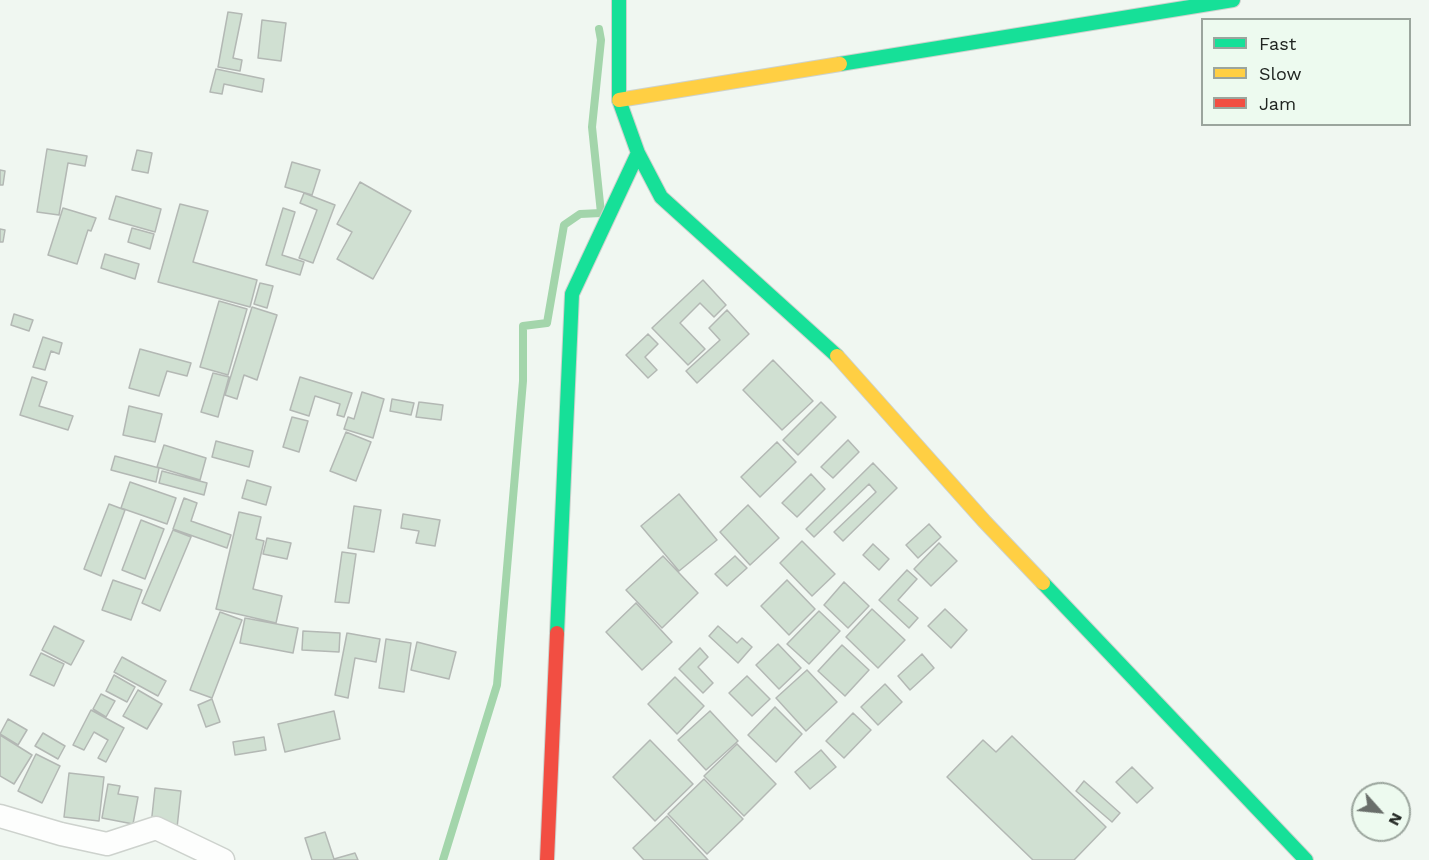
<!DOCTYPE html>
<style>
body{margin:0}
#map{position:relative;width:1429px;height:860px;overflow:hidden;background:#f0f7f1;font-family:"Work Sans",sans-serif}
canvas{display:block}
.legend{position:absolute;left:1201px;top:18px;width:210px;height:108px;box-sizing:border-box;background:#edfaef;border:2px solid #9ba59d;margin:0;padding:8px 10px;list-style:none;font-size:18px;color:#202521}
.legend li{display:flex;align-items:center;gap:12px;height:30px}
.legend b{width:30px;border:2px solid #9ba59d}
.north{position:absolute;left:1351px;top:782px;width:60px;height:60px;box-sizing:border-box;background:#edfaef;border:2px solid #9ba59d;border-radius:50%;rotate:117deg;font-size:16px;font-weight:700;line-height:24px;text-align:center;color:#202521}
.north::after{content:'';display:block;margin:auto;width:21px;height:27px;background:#696e6a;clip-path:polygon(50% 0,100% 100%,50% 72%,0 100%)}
</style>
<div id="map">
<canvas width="1429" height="860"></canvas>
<ul class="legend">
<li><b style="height:8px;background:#16e098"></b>Fast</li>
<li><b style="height:8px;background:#ffcf43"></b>Slow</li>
<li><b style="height:8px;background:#f24e42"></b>Jam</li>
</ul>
<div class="north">N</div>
</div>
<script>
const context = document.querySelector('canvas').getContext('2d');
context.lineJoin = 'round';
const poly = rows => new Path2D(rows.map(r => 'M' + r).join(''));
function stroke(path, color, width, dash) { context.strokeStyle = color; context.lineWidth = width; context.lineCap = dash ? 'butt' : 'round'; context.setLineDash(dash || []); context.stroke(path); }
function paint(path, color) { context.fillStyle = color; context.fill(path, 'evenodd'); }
const stream = poly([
 [443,860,497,685,523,381,523,326,547,323,564,225,580,214,601,213,592,127,601,40,599,29]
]);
const building = poly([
 [228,12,242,14,233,58,242,60,240,71,218,67,228,12],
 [262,20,286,23,281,61,258,58,262,20],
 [216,69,264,79,262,92,224,84,222,94,210,92,216,69],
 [47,149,87,156,85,166,68,163,59,215,37,212,47,149],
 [137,150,152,153,148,173,132,170,137,150],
 [292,162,320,170,312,195,285,187,292,162],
 [0,170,5,171,3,185,0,185,0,170],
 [360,182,411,211,373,279,337,259,352,232,337,224,360,182],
 [304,193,335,205,313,263,299,258,317,210,300,203,304,193],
 [116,196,161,209,155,232,109,219,116,196],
 [180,204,208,211,193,262,257,280,250,307,158,282,180,204],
 [63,208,96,218,91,231,88,230,77,264,48,255,63,208],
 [283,208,295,212,282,255,304,262,300,275,266,265,283,208],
 [132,228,154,234,150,249,128,242,132,228],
 [0,229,5,230,3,242,0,242,0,229],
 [105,254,139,264,135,279,101,268,105,254],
 [703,280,726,305,714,317,700,303,680,323,705,349,688,365,652,328,703,280],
 [260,283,273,286,267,308,254,304,260,283],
 [219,301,247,309,228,375,200,367,219,301],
 [252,307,277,315,257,380,244,375,237,399,225,395,252,307],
 [727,310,749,334,697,383,686,371,720,340,709,328,727,310],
 [14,314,33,320,29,331,11,325,14,314],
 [648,334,658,344,645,357,657,370,648,378,626,355,648,334],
 [43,337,62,343,59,354,51,351,45,370,33,367,43,337],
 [140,349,191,363,187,376,167,371,159,396,129,388,140,349],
 [773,360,813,401,782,430,743,390,773,360],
 [213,373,229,377,218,417,201,412,213,373],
 [32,377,47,382,39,406,73,416,68,430,20,415,32,377],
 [300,377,352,393,344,417,337,415,340,404,315,396,309,416,290,410,300,377],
 [362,392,384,399,373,438,344,429,348,417,354,419,362,392],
 [392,399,414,403,411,415,390,411,392,399],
 [419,402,443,405,441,420,416,417,419,402],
 [821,402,836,417,798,455,783,440,821,402],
 [129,406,162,414,155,442,123,435,129,406],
 [292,417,308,421,299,452,283,447,292,417],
 [346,432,371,442,356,481,330,471,346,432],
 [848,440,859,452,833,478,821,467,848,440],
 [216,441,253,451,249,467,212,457,216,441],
 [777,442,796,462,760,497,741,477,777,442],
 [164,445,206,458,200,480,157,467,164,445],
 [115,456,159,468,156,482,111,470,115,456],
 [873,463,897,488,843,541,834,532,876,492,869,484,814,537,806,529,873,463],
 [162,471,207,483,204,495,159,483,162,471],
 [811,474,825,489,797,517,782,503,811,474],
 [247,480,271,487,266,505,242,498,247,480],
 [130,482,176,498,167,524,121,508,130,482],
 [679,494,717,540,679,571,641,526,679,494],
 [184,498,197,503,191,521,231,535,227,548,173,529,184,498],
 [109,504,125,510,101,576,84,569,109,504],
 [748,505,779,538,750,565,720,532,748,505],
 [354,506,381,510,374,552,348,548,354,506],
 [239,512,261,517,256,539,264,541,253,589,282,596,276,623,216,609,239,512],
 [403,514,440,520,435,546,416,543,419,531,401,528,403,514],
 [141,520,164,529,145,579,122,570,141,520],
 [929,524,941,537,918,558,906,545,929,524],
 [173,530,191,537,160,611,142,603,173,530],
 [267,538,291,543,287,559,263,554,267,538],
 [802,541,835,574,812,596,780,563,802,541],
 [939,543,957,561,931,586,914,569,939,543],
 [873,544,889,559,879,570,863,555,873,544],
 [342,552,356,554,349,603,335,602,342,552],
 [663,556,698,593,662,628,626,590,663,556],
 [735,556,747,568,727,586,715,574,735,556],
 [907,570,917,579,898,600,918,618,909,628,879,600,907,570],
 [113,580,142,590,131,620,102,610,113,580],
 [787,580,815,609,789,635,761,606,787,580],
 [844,582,869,606,848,628,824,605,844,582],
 [636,603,672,642,642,670,606,632,636,603],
 [872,609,905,640,878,668,846,637,872,609],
 [945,609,967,630,951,648,928,626,945,609],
 [819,611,840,631,809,664,787,644,819,611],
 [220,612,242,620,212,698,190,690,220,612],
 [245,618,298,628,293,653,240,643,245,618],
 [54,626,84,641,71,665,42,650,54,626],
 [718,626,737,643,742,638,752,647,738,663,709,636,718,626],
 [303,631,340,633,339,652,302,650,303,631],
 [347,633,380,639,376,662,355,658,348,698,335,695,347,633],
 [386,639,411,643,404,692,379,688,386,639],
 [417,642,456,652,449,679,411,670,417,642],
 [778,644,801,668,779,689,756,665,778,644],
 [842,645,869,670,845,696,818,671,842,645],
 [700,648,708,657,698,667,713,683,703,693,679,669,700,648],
 [41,653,64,664,54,686,30,675,41,653],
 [922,654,934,668,910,690,898,676,922,654],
 [122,657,166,681,158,696,114,672,122,657],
 [807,670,837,702,806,731,776,698,807,670],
 [114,675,135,687,127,702,106,691,114,675],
 [747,676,770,699,752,716,729,693,747,676],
 [675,677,704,706,677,734,648,704,675,677],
 [885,684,902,702,878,725,861,707,885,684],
 [138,690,162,704,147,729,123,716,138,690],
 [101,694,115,701,106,717,93,709,101,694],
 [212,699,220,722,206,727,198,705,212,699],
 [775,707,802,734,776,762,748,735,775,707],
 [91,710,124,728,106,762,98,758,108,740,94,732,84,750,73,745,91,710],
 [334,711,340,739,285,752,278,724,334,711],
 [710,711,738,741,706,770,678,740,710,711],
 [853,713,871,730,844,758,826,741,853,713],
 [8,719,27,730,18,745,0,734,8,719],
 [43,733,65,746,58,759,35,746,43,733],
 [0,735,32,755,14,784,0,776,0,735],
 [1012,736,1106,827,1074,860,1033,860,947,777,983,740,996,752,1012,736],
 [264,737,266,750,235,755,233,742,264,737],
 [650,740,693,784,655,821,613,777,650,740],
 [737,744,776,784,744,816,704,776,737,744],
 [821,750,836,767,810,789,795,772,821,750],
 [36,754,60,766,42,803,18,791,36,754],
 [1132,767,1153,788,1137,803,1116,782,1132,767],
 [69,773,104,777,99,821,64,817,69,773],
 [704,779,743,819,707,854,668,814,704,779],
 [1084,781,1120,813,1112,822,1076,791,1084,781],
 [108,784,120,786,118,794,138,797,133,824,102,818,108,784],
 [155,788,181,791,177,828,151,825,155,788],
 [667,816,708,860,644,860,633,848,667,816],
 [325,832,334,859,355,853,358,860,312,860,305,838,325,832]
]);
const street = poly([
 [0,816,61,834,107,844,156,828,223,860]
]);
const fast = poly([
 [619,0,619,100,638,153,661,197,837,356],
 [840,64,1233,0],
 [1043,583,1306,860],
 [557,633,572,294,638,153]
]);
const slow = poly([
 [619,100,840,64],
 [837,356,984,521,1043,583]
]);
const jam = poly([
 [547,860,557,633]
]);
stroke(stream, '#a3d5ab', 8);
paint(building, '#d0e0d2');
stroke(building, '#b3b8b4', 1.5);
stroke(street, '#cdd2cd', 25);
stroke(fast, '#cdd2cd', 16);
stroke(slow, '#cdd2cd', 16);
stroke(jam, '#cdd2cd', 16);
stroke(street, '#fdfefd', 22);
stroke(fast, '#16e098', 14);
stroke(slow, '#ffcf43', 14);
stroke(jam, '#f24e42', 14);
</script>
